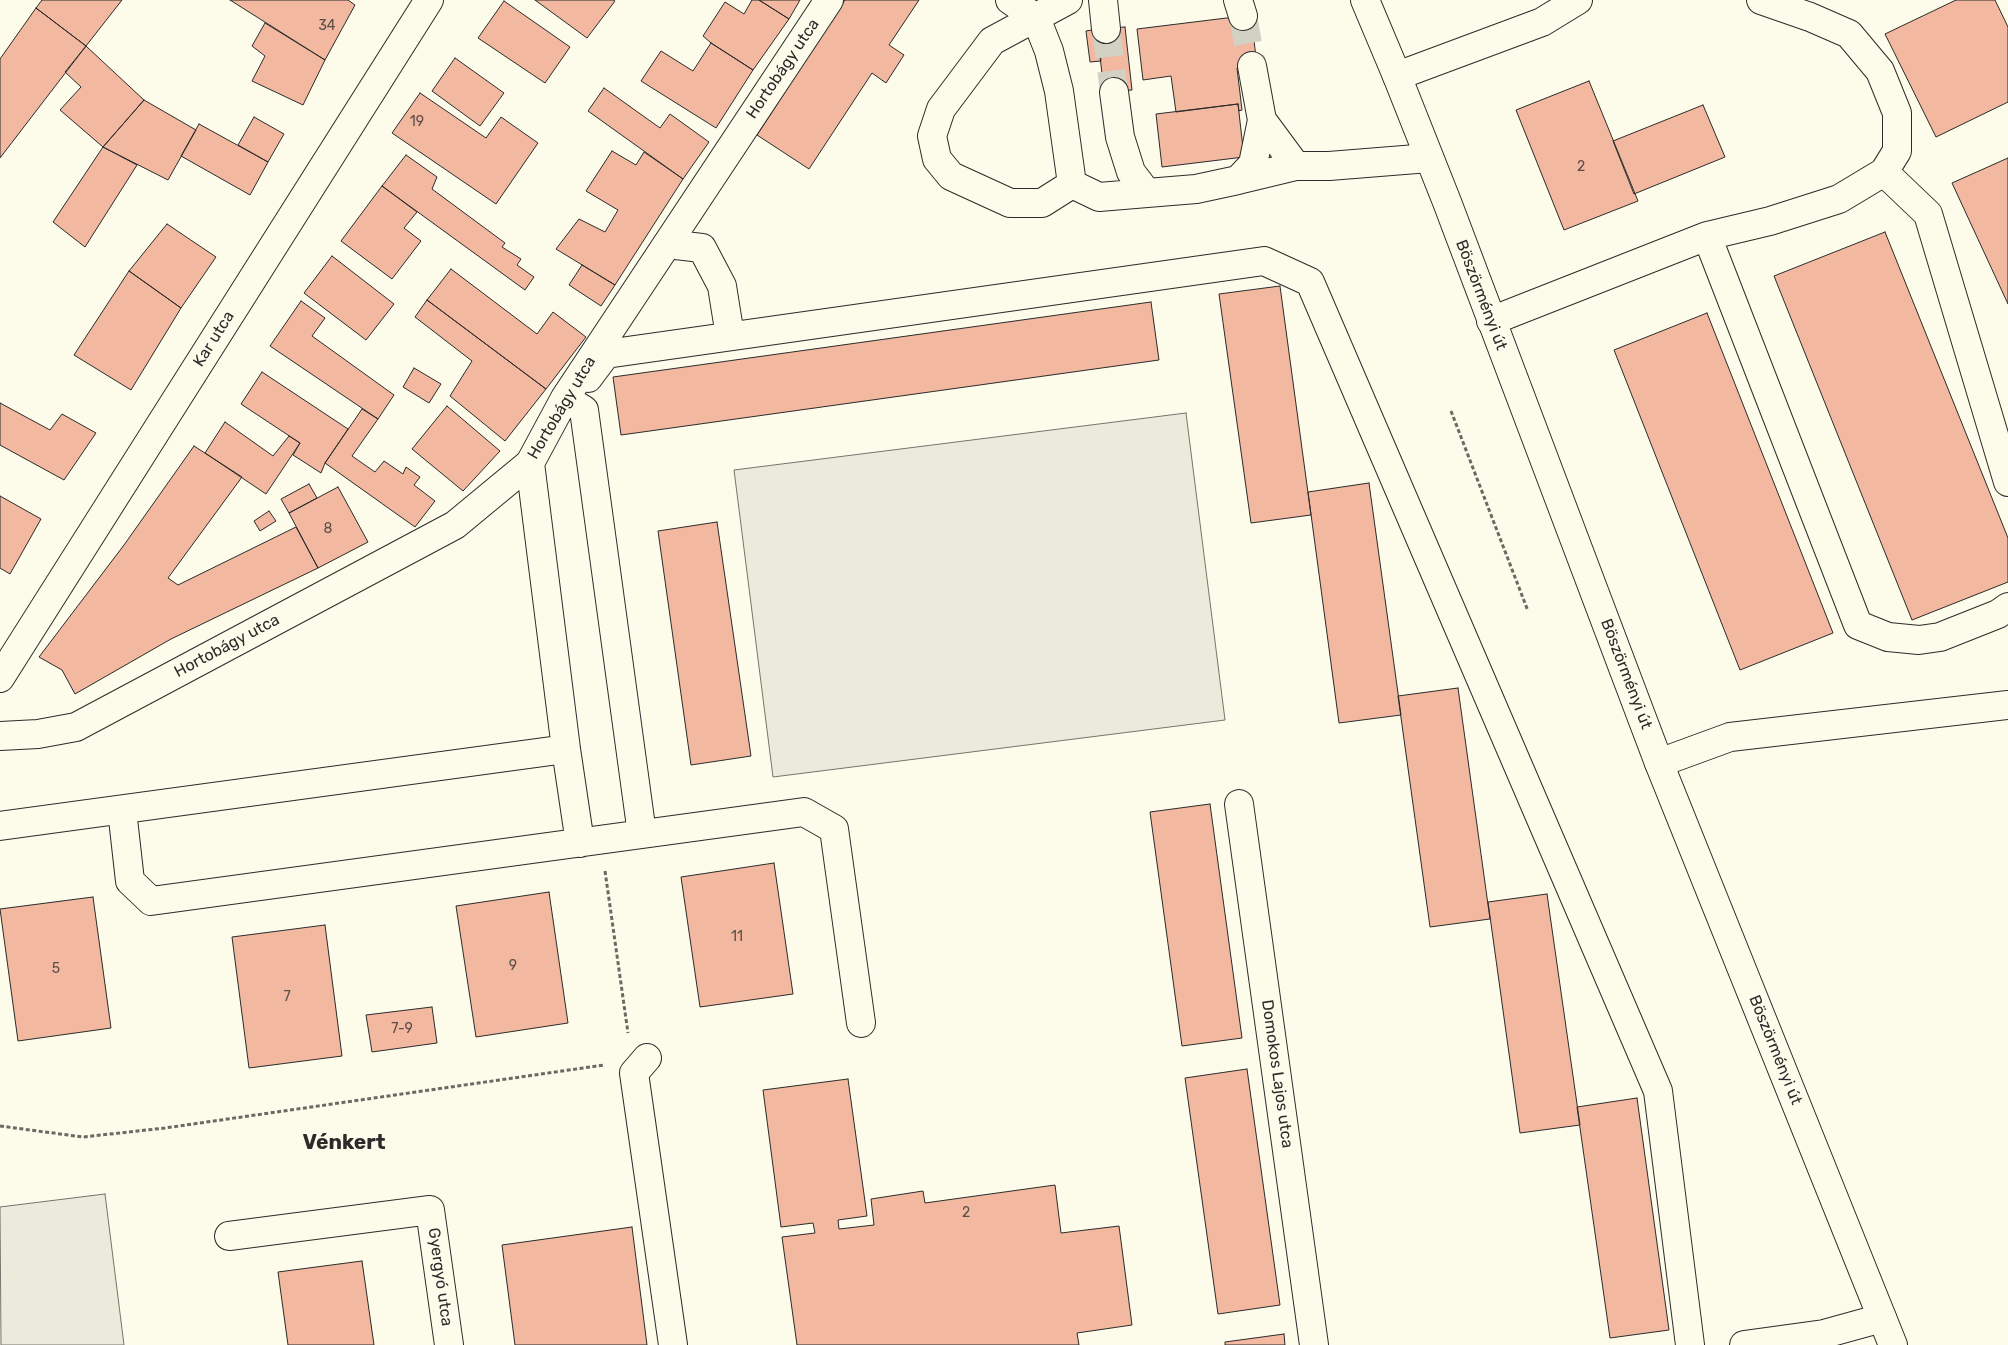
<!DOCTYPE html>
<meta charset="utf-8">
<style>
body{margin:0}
canvas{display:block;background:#fdfbea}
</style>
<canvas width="2008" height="1345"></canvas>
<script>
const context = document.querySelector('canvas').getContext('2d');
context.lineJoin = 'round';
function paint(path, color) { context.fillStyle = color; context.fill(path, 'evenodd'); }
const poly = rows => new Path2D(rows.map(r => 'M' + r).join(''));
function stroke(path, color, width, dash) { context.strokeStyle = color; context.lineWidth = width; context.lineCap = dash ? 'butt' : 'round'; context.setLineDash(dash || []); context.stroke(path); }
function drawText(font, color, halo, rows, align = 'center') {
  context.font = font + ' Rubik,sans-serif'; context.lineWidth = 4; context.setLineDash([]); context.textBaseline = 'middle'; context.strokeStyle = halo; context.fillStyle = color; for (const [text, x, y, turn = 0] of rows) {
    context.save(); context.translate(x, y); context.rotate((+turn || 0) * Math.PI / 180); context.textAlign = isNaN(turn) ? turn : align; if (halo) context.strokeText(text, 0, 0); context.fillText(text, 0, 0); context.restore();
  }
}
const green = poly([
 [1186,413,1225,720,773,777,734,470,1186,413],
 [105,1194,124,1345,1,1345,0,1207,105,1194]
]);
const building = poly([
 [42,0,122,0,86,46,36,8,42,0],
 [230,0,348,0,355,5,325,60,230,0],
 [535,0,613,0,615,1,587,38,535,0],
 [752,0,759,0,789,19,753,70,711,43,703,36,725,2,744,14,752,0],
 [759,0,800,0,789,19,759,0],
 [845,0,919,0,889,45,904,55,886,83,872,73,809,169,757,135,845,0],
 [1956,0,1995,0,2008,27,2008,102,1936,137,1885,34,1956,0],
 [504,1,570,47,545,83,478,38,504,1],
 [36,8,86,46,0,158,0,59,36,8],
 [1251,15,1257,66,1237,68,1242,110,1239,111,1238,104,1176,112,1171,76,1143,80,1137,29,1251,15],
 [265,23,325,60,303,105,252,81,265,56,252,46,265,23],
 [1125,27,1132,90,1104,92,1097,29,1125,27],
 [1097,29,1101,61,1090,62,1086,31,1097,29],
 [711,43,753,70,716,128,641,81,661,51,693,71,711,43],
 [86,46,144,100,103,147,60,110,81,87,65,72,86,46],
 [455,58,504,93,480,126,432,91,455,58],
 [1589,81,1638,201,1564,230,1516,110,1589,81],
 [604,88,660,128,670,114,709,142,683,179,588,111,604,88],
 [420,93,486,138,501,117,538,143,496,204,392,133,420,93],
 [144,100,196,130,168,180,103,147,144,100],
 [1238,104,1244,157,1162,167,1156,114,1238,104],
 [1703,105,1725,157,1634,194,1613,141,1703,105],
 [254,117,284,134,268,162,238,145,254,117],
 [199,124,268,162,250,195,181,156,199,124],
 [103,147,137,165,85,247,53,222,103,147],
 [612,151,636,165,644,152,683,179,615,285,556,249,579,219,605,232,618,210,586,191,612,151],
 [406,155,437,177,432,189,505,243,502,247,521,259,517,265,534,277,525,290,382,186,406,155],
 [2008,158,2008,304,1952,183,2008,158],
 [382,186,417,212,404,228,421,241,392,279,341,241,382,186],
 [167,224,216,257,181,308,129,271,167,224],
 [1885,232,2008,538,2008,582,1912,620,1774,276,1885,232],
 [332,256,394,304,366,340,304,293,332,256],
 [582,265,615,285,601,306,569,285,582,265],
 [451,269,537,334,553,312,586,337,546,389,427,300,451,269],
 [129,271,181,308,131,390,74,355,129,271],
 [1280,286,1311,515,1251,523,1219,294,1280,286],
 [427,300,546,389,505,441,450,396,472,361,415,317,427,300],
 [301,301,325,318,312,336,394,395,378,419,270,346,301,301],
 [1151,302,1159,360,621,435,613,377,1151,302],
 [1707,313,1833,633,1740,670,1614,350,1707,313],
 [414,368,441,384,429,403,403,387,414,368],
 [262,372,348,429,325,463,321,473,293,455,300,443,241,404,262,372],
 [0,403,50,430,62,414,96,433,64,480,0,445,0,403],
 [447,406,500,451,463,491,412,449,447,406],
 [362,409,378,419,352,456,375,472,384,461,403,474,406,467,420,477,414,485,435,501,415,527,325,463,362,409],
 [225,422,273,456,289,436,300,443,266,494,205,453,225,422],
 [194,446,242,477,168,578,178,585,296,527,318,568,171,639,75,694,62,670,39,657,124,545,194,446],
 [1369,483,1401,715,1339,723,1308,492,1369,483],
 [309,484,317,498,289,513,281,499,309,484],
 [338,487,368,542,318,568,289,513,338,487],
 [0,496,41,519,10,574,0,568,0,496],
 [269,511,276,521,260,531,254,521,269,511],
 [717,522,751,756,691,765,658,531,717,522],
 [1458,688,1490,919,1430,927,1398,696,1458,688],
 [1210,804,1242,1038,1182,1046,1150,812,1210,804],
 [774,863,793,994,700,1007,681,877,774,863],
 [549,892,568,1023,476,1037,456,906,549,892],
 [1547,894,1580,1125,1520,1133,1488,902,1547,894],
 [93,897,111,1028,18,1041,0,909,93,897],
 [325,925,342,1056,249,1068,232,937,325,925],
 [432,1007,437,1043,372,1052,366,1015,432,1007],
 [1247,1069,1280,1305,1218,1314,1185,1078,1247,1069],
 [848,1079,867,1216,838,1220,839,1229,874,1225,871,1199,923,1191,925,1203,1055,1185,1061,1233,1119,1226,1132,1325,1077,1333,1079,1345,797,1345,782,1237,815,1233,813,1223,781,1227,763,1090,848,1079],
 [1637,1098,1669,1330,1610,1338,1577,1107,1637,1098],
 [632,1227,647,1345,515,1345,502,1245,632,1227],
 [362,1261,374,1345,288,1345,278,1272,362,1261],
 [1284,1334,1285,1345,1225,1345,1225,1342,1284,1334]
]);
const minorTunnel = poly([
 [1243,16,1252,66],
 [1106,29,1114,92]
]);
const path = poly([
 [1451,411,1528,611],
 [605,871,628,1033],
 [0,1126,83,1137,165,1128,604,1065]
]);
const minor = poly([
 [1010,0,1036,18,1049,51,1059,91,1072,184],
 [1068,0,992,41,941,109,932,136,937,159,951,176,1010,203,1042,203,1072,184],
 [1103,0,1106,29],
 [1238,0,1243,16],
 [1397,76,1542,22,1578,0],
 [1114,92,1120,137,1131,172,1147,193,1196,189,1238,180,1253,164,1262,120,1252,66],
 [1262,120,1296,166],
 [1884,172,1928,214,2008,482],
 [1238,180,1296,166,1329,166,1429,158],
 [1072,184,1099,197,1147,193],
 [1707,236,1858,625,1888,637,1919,640,1940,637,1998,614,2008,607],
 [667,244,702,248,722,286,730,336],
 [1491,321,1707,236,1770,221,1839,199,1884,172,1897,151,1897,113,1880,71,1849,34,1810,17,1761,0],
 [588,378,606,354,1264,261,1310,282,1658,1091,1690,1345],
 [565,398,584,410,642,834],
 [530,463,566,749,580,843],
 [0,678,429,0],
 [0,736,38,734,76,727,455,525,530,463,565,398,829,0],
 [1659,763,1730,737,2008,705],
 [1239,804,1314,1345],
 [122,810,130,881,151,901,804,812,834,829,861,1023],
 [0,826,566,749],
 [647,1058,634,1073,673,1345],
 [229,1236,430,1210,449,1345],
 [1744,1345,1824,1334,1882,1318]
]);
const major = poly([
 [1365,0,1397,76,1447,202,1659,763,1893,1345]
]);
const numberNames = [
 ["34",327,26],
 ["19",417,122],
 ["2",1581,167],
 ["8",328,529],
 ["11",737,937],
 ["9",513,966],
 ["5",56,969],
 ["7",287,997],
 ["7-9",402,1029],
 ["2",966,1213]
];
const streetNames = [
 ["Hortobágy utca",783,69,-56],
 ["Böszörményi út",1481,295,69],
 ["Kar utca",214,339,-58],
 ["Hortobágy utca",562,408,-59],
 ["Hortobágy utca",227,646,-28],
 ["Böszörményi út",1626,674,69],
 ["Böszörményi út",1775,1050,68],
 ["Domokos Lajos utca",1277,1074,82],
 ["Gyergyó utca",440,1277,82]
];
const districtNames = [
 ["Vénkert",344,1143]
];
paint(green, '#ecebdb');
stroke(green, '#74746e', 1);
paint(building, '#f2b8a0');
stroke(building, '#2b2b2b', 1);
stroke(minorTunnel, '#d3d1c4', 28, [28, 14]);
stroke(minor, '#2b2b2b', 30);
stroke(major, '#2b2b2b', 30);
stroke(path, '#6a6964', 3, [4, 2.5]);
stroke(minor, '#fdfbea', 28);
stroke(major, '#fdfbea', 28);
drawText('14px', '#5d4e48', null, numberNames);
drawText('16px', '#2b2b2b', '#fdfbea', streetNames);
drawText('bold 21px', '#2b2b2b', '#fdfbea', districtNames);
</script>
